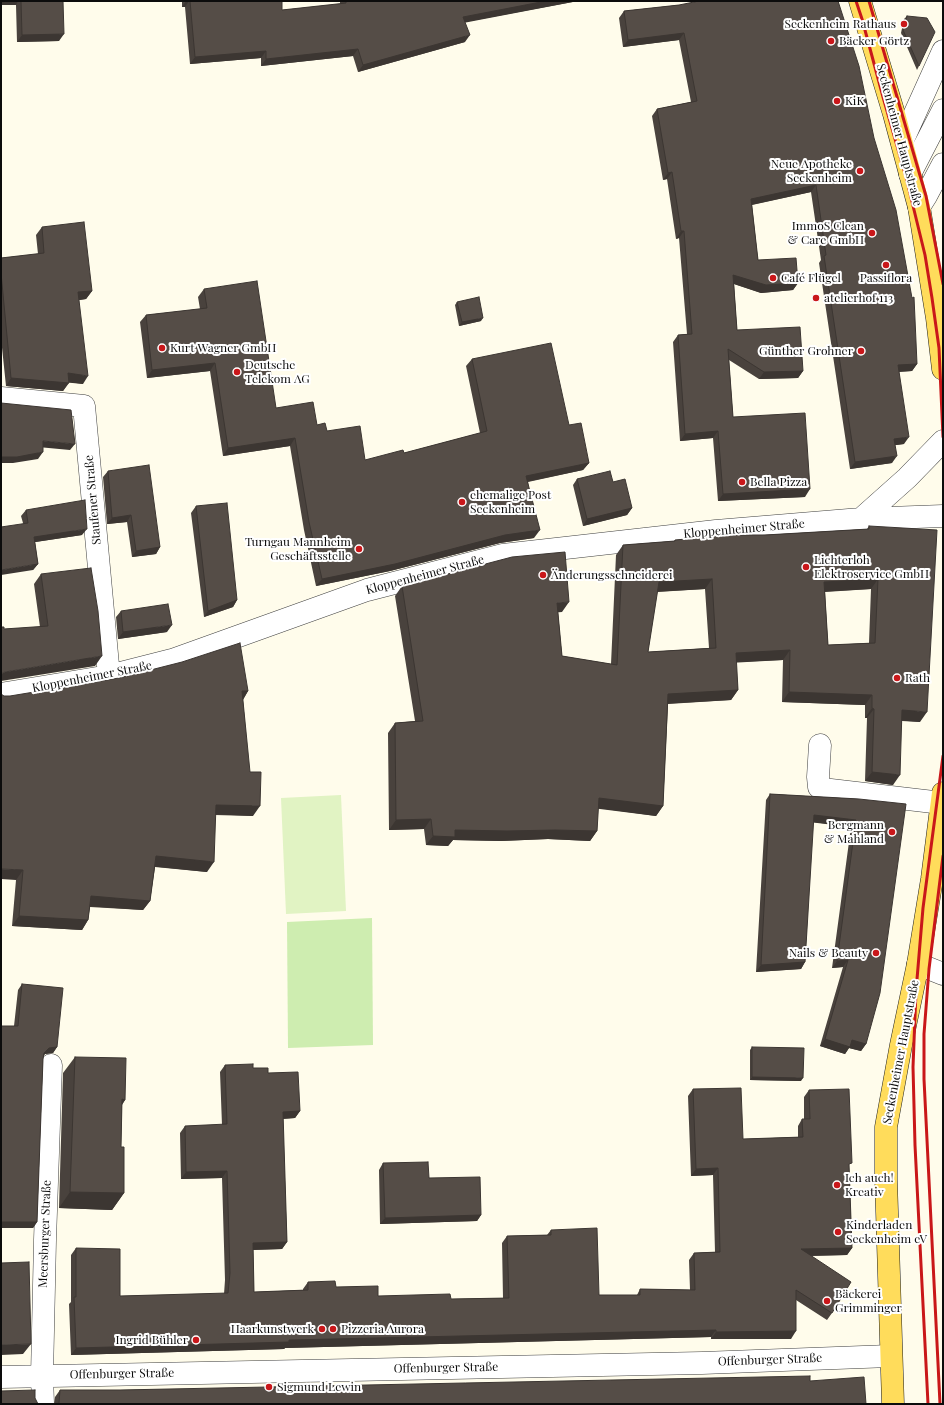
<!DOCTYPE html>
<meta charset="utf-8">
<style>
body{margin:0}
#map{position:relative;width:944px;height:1405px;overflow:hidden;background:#fffceb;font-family:"Playfair Display",serif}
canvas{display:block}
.frame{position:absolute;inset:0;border:2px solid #0c0c0c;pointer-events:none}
</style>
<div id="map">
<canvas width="944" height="1405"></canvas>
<div class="frame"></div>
</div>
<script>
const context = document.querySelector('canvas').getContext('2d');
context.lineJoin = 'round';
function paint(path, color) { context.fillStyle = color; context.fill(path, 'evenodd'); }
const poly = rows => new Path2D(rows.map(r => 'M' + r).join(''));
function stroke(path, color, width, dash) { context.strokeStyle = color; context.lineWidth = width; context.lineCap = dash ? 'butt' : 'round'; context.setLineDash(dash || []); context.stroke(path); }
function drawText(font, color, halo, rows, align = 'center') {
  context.font = font + ' "Playfair Display",serif'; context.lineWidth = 4; context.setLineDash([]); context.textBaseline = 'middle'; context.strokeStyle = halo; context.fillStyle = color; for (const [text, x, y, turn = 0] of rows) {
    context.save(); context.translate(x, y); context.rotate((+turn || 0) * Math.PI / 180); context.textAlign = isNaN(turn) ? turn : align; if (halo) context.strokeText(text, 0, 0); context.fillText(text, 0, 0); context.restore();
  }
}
const green = poly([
 [372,918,373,1045,288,1048,287,922]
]);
const pitch = poly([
 [341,795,346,911,286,914,281,798]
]);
const minor = poly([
 [902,142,943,51],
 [910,174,943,110],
 [919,207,926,196,943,164],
 [1,398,84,406,109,676],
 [861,519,907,478,943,441],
 [1,694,109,676,172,660,367,590,503,555,716,531,861,519,943,516],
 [820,745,818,777,819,787,822,789,942,803],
 [918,964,943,974],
 [1,1377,702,1363,890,1356],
 [43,1404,42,1376,45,1240,51,1065]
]);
const major = poly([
 [860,1,894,114,919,207,937,318,943,369],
 [893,1404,886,1179,886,1127,901,1045,918,964,932,879,943,793]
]);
const rail = poly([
 [856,1,862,19,883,97,906,177,925,255,932,298,939,348,943,437],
 [869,1,926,196,943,284],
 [928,1404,915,1145,913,1067,916,991,923,908,943,756],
 [940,1404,924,1079,924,1034,929,969,943,856]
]);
const wall = poly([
 [1,1,63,1,59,41,17,42,16,5,1,5],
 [182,1,282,1,282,10,340,4,340,1,578,1,465,22,465,42,358,72,353,56,261,66,261,58,190,64,185,7,182,7],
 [838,1,917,364,912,371,899,372,904,444,895,445,892,463,850,469,819,263,821,260,811,192,752,205,758,260,798,283,793,290,761,293,734,284,737,330,803,371,798,378,759,379,729,360,733,417,805,497,718,501,713,438,680,441,673,342,678,335,687,334,679,238,676,239,667,179,663,180,652,116,657,109,691,102,679,40,623,47,619,18,624,11,679,5],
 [907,16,919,66,917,70,901,33,904,19],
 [42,227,92,291,86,299,79,300,83,384,69,382,63,391,6,386,1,338,1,258,38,254,36,235],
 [204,289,276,408,317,425,327,431,365,460,404,453,480,433,466,366,472,359,569,425,589,463,583,470,528,482,534,538,500,543,390,571,316,586,304,530,290,446,223,456,210,371,147,378,140,322,146,315,200,309,198,297],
 [457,302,481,321,459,326,455,305],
 [108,471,160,547,156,554,132,557,127,522,107,524,103,477],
 [577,479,613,482,632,508,627,515,583,526,573,485],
 [196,506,237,600,233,607,204,617,191,513],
 [26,510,82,535,35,542,38,564,33,570,23,523,21,516],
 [869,526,920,722,902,721,893,785,865,781,867,718,865,718,865,705,782,702,783,660,736,662,738,690,731,700,668,704,663,806,656,816,598,808,597,831,590,841,548,839,501,841,453,840,448,846,426,845,424,829,389,830,388,733,395,723,415,721,395,596,402,586,562,612,558,612,562,656,611,664,616,555,623,545,674,541,675,540,867,529],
 [705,589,709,648,648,652,657,592],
 [871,589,869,643,828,645,825,592],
 [41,574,95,666,4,629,40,627,34,584],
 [121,611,167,632,118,639,116,617],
 [248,691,243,700,253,816,215,815,207,872,155,867,150,901,143,910,90,907,88,920,82,930,12,926,16,880,4,696,10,696],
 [770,794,859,799,866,1044,861,1051,849,1048,845,1054,820,1046,843,967,832,968,851,827,813,822,805,962,801,969,756,972,766,800],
 [22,984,57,1047,53,1053,45,1054,44,1055,43,1059,37,1222,33,1228,1,1228,1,1026,14,1026,18,990],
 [752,1047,801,1081,750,1080,750,1050],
 [75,1057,125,1100,122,1105,121,1147,124,1193,112,1210,59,1208,63,1073],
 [225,1065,253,1068,268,1073,300,1111,295,1118,283,1119,287,1242,282,1249,253,1250,254,1292,303,1290,303,1289,308,1282,336,1287,378,1296,451,1299,503,1298,502,1243,507,1236,547,1235,551,1230,599,1295,637,1295,640,1289,690,1290,689,1260,694,1253,715,1252,713,1175,691,1176,688,1096,693,1089,743,1139,798,1137,798,1126,802,1119,804,1119,804,1097,809,1090,849,1168,852,1248,847,1255,811,1256,832,1313,827,1320,796,1300,791,1339,711,1339,711,1337,285,1348,284,1349,71,1355,69,1304,71,1302,71,1255,76,1248,120,1296,224,1294,225,1280,222,1178,181,1179,180,1133,185,1126,222,1125,220,1072],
 [383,1163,429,1178,481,1215,477,1221,380,1224,379,1170],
 [810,1381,866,1404,54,1404,55,1397,60,1390,120,1390]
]);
const shadedWall = poly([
 [1,1,18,1,16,5,1,5],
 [186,1,189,1,185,7,182,7],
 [546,1,578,1,458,24,463,17],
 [684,33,679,40,623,47,628,40],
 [64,34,59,41,17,42,22,35],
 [470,35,465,42,358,72,363,65],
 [358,49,353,56,261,66,266,59],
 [266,51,261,58,190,64,195,57],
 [672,172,667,179,663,180,668,173],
 [816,185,811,192,746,206,751,199],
 [681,231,684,231,679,238,676,239],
 [733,275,798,283,793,290,761,293,728,282],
 [92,291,86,299,73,301,78,292],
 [483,318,481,321,459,326,462,322],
 [215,363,210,371,147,378,152,370],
 [917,364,912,371,893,372,898,365],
 [803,371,798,378,759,379,764,372],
 [68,373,88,376,83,384,62,382],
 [11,378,69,383,63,391,6,386],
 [718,431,713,438,680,441,685,434],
 [909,437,904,444,889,446,894,439],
 [295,438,290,446,223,456,228,448],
 [43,441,75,444,70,450,38,447],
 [43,452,38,459,13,463,1,463,1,457],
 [897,456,892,463,850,469,855,462],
 [589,463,583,470,521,483,526,476],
 [810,489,805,497,718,501,723,494],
 [632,508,627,515,583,526,587,519],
 [131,515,127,522,107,524,112,518],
 [87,529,82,535,29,543,34,537],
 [540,530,534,538,500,543,390,571,316,586,322,579,505,535],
 [160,547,156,554,132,557,136,551],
 [38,564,33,570,1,575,1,570],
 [712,579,705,589,652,592,659,582],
 [878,579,871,589,817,592,824,582],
 [237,600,233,607,204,617,208,611],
 [569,602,562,612,550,613,557,603],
 [172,625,167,632,118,639,123,632],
 [790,650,783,660,729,663,736,653],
 [102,656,95,666,1,681,1,674,5,672],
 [738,690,731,700,661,704,668,694],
 [242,691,248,691,242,701],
 [789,692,872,695,865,705,782,702],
 [872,708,874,709,867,718,865,718],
 [902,710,927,712,920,722,895,720],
 [872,772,900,775,893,785,865,781],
 [599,798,663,806,656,816,592,808],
 [216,805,260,806,253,816,209,814],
 [814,815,856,820,851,827,809,822],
 [431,819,424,829,389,830,396,820],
 [455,830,555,830,597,831,590,841,548,839,501,841,453,840,448,846,426,845,433,836],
 [156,856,214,862,207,872,149,866],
 [1,869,23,870,16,880,1,879],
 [91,896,150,901,143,910,85,906],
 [19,916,88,920,82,930,12,926],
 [848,960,843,967,832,968,837,961],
 [805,962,801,969,756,972,761,965],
 [825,1039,852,1040,866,1044,861,1051,849,1048,845,1054,820,1046],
 [57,1047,53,1053,45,1054,40,1059,44,1053,49,1048],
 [752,1077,803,1078,801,1081,750,1080],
 [122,1099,125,1100,114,1116],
 [300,1111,295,1118,278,1119,283,1112],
 [718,1168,713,1175,691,1176,696,1169],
 [227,1171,222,1178,181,1179,186,1172],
 [70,1192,124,1193,112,1210,59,1208],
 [481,1215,477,1221,380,1224,385,1218],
 [1,1222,37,1222,33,1228,1,1228],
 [287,1242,282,1249,248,1250,253,1243],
 [852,1248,847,1255,796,1256,801,1249],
 [716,1330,711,1337,285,1348,284,1349,71,1355,76,1348,289,1340],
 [796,1331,791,1339,711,1339,716,1332],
 [31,1344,23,1354,1,1355,1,1345]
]);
const building = poly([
 [21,1,63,1,64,34,22,35,21,1],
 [190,1,282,1,282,10,346,3,346,1,546,1,463,17,470,35,363,65,358,49,266,59,266,51,195,57,190,1],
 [699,1,838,1,859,66,874,138,896,210,912,298,914,297,917,364,898,365,909,437,894,439,897,456,855,462,824,256,826,255,816,185,751,199,758,260,796,258,798,283,766,285,733,275,737,330,800,327,803,371,764,372,728,349,733,417,805,413,810,489,723,494,718,431,685,434,678,335,692,334,684,231,681,231,672,172,668,173,657,109,697,101,684,33,628,40,624,11,679,5,699,1],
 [907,16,927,18,935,32,919,66,903,30,907,16],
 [84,222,92,291,78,292,88,376,68,373,69,383,11,378,1,273,1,258,44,253,42,227,84,222],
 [257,281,276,408,313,402,317,425,325,423,327,431,360,426,365,460,403,450,404,453,487,431,472,359,551,343,569,425,581,423,589,463,526,476,540,530,505,535,395,564,322,579,309,522,295,438,228,448,215,363,152,370,146,315,207,308,204,289,257,281],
 [479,297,483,318,462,322,457,302,479,297],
 [1,403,71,410,75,444,43,441,43,452,17,457,1,457,1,403],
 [149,465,160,547,136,551,131,515,112,518,108,471,149,465],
 [610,471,613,482,625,479,632,508,587,519,577,479,610,471],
 [85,500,87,529,34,537,38,564,1,570,1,527,28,523,26,510,85,500],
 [227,503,237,600,208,611,196,506,227,503],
 [869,526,937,530,927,712,902,710,900,775,872,772,874,709,872,708,872,695,789,692,790,650,736,653,738,690,668,694,663,806,599,798,597,831,555,830,507,831,455,830,455,837,433,836,431,819,396,820,395,723,423,721,402,586,512,557,565,552,569,602,557,603,562,656,617,665,623,545,675,541,675,540,730,535,765,535,869,529,869,526],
 [712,579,716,648,648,652,659,582,712,579],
 [878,579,875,643,828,645,824,582,878,579],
 [91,568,98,611,102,656,5,672,1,674,1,627,4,627,4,629,48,626,41,574,91,568],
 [168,604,172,625,123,632,121,611,168,604],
 [240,643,248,691,242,691,250,772,261,772,260,806,216,805,214,862,156,856,150,901,91,896,88,920,19,916,23,870,1,869,1,694,4,696,10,696,119,678,182,662,240,643],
 [770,794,859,799,906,804,880,993,866,1044,852,1040,850,1047,825,1039,848,960,837,961,856,820,814,815,805,962,761,965,770,794],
 [22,984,63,988,57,1047,49,1048,44,1053,43,1059,37,1222,1,1222,1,1026,18,1026,22,984],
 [752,1047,804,1048,803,1078,752,1077,752,1047],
 [75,1057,126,1058,125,1100,122,1099,121,1147,124,1147,124,1193,70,1192,75,1057],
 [253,1064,253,1068,268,1068,268,1073,298,1072,300,1111,283,1112,287,1242,253,1243,254,1292,308,1290,308,1282,335,1281,336,1287,378,1286,378,1296,450,1294,451,1299,509,1298,507,1236,551,1235,551,1230,597,1228,599,1295,640,1295,640,1289,695,1290,694,1253,720,1252,718,1168,696,1169,693,1089,741,1088,743,1139,803,1137,802,1119,810,1119,809,1090,849,1089,852,1163,849,1164,852,1248,801,1249,851,1282,832,1313,796,1290,796,1331,716,1332,716,1330,289,1340,289,1342,76,1348,74,1297,76,1297,76,1248,120,1249,120,1296,228,1293,230,1273,227,1171,186,1172,185,1126,227,1124,225,1065,253,1064],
 [428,1162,429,1178,480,1177,481,1215,385,1218,383,1163,428,1162],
 [29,1262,31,1344,1,1345,1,1263,29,1262],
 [810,1376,810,1381,864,1377,866,1404,58,1404,59,1403,60,1390,120,1390,810,1376],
 [35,1390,35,1398,38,1404,1,1404,1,1391,35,1390]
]);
const markers = [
 [904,24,4,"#c9171a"],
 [831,41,4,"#c9171a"],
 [837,101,4,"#c9171a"],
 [860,171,4,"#c9171a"],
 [872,233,4,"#c9171a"],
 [886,265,4,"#c9171a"],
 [773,278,4,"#c9171a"],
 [816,298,4,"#c9171a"],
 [162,348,4,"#c9171a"],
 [861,351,4,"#c9171a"],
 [237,372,4,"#c9171a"],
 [742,482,4,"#c9171a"],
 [462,502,4,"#c9171a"],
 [359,549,4,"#c9171a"],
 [806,567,4,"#c9171a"],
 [543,575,4,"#c9171a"],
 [897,678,4,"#c9171a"],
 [892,832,4,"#c9171a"],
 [876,953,4,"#c9171a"],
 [837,1185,4,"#c9171a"],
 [838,1232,4,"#c9171a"],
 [827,1301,4,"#c9171a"],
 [322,1329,4,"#c9171a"],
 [333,1329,4,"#c9171a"],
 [196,1340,4,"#c9171a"],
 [269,1387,4,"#c9171a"]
];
const poiNames = [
 ["Seckenheim Rathaus",896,24,"right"],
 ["Bäcker Görtz",839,41],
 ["KiK",845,101],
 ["Neue Apotheke",852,164,"right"],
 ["Seckenheim",852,178,"right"],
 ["ImmoS Clean",864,226,"right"],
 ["& Care GmbH",864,240,"right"],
 ["Café Flügel",781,278],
 ["Passiflora",886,278,"center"],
 ["atelierhof 113",824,298],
 ["Kurt Wagner GmbH",170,348],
 ["Günther Grohner",853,351,"right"],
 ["Deutsche",245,365],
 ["Telekom AG",245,379],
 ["Bella Pizza",750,482],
 ["ehemalige Post",470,495],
 ["Seckenheim",470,509],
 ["Turngau Mannheim",351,542,"right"],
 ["Geschäftsstelle",351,556,"right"],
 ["Lichterloh",814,560],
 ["Elektroservice GmbH",814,574],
 ["Änderungsschneiderei",551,575],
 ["Rath",905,678],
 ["Bergmann",884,825,"right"],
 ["& Mahland",884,839,"right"],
 ["Nails & Beauty",868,953,"right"],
 ["Ich auch!",845,1178],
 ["Kreativ",845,1192],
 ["Kinderladen",846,1225],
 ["Seckenheim eV",846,1239],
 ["Bäckerei",835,1294],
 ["Grimminger",835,1308],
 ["Haarkunstwerk",314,1329,"right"],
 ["Pizzeria Aurora",341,1329],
 ["Ingrid Bühler",188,1340,"right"],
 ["Sigmund Lewin",277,1387]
];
const streetNames = [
 ["Seckenheimer Hauptstraße",899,135,75],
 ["Staufener Straße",93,500,-95],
 ["Kloppenheimer Straße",744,529,-5],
 ["Kloppenheimer Straße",425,575,-15],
 ["Kloppenheimer Straße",92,677,-11],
 ["Seckenheimer Hauptstraße",901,1052,-79],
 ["Meersburger Straße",45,1234,-88],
 ["Offenburger Straße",770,1360,-2],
 ["Offenburger Straße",446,1368,-1],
 ["Offenburger Straße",122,1374,-1]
];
paint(green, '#ceedb0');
paint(pitch, '#e1f3c3');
stroke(minor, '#3f3f3f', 23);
stroke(major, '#1d1d1d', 23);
stroke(minor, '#fff', 22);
stroke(major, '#ffdc5b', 22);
stroke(rail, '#c9171a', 3);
paint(wall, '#49423d');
paint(shadedWall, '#3c3632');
paint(building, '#554d47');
stroke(building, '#3c3632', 1);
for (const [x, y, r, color] of markers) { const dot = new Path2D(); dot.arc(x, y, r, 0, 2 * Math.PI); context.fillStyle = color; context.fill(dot); stroke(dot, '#fff', 1.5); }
drawText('12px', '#0c0c0c', '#fff', poiNames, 'left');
drawText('12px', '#0c0c0c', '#fff', streetNames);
</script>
